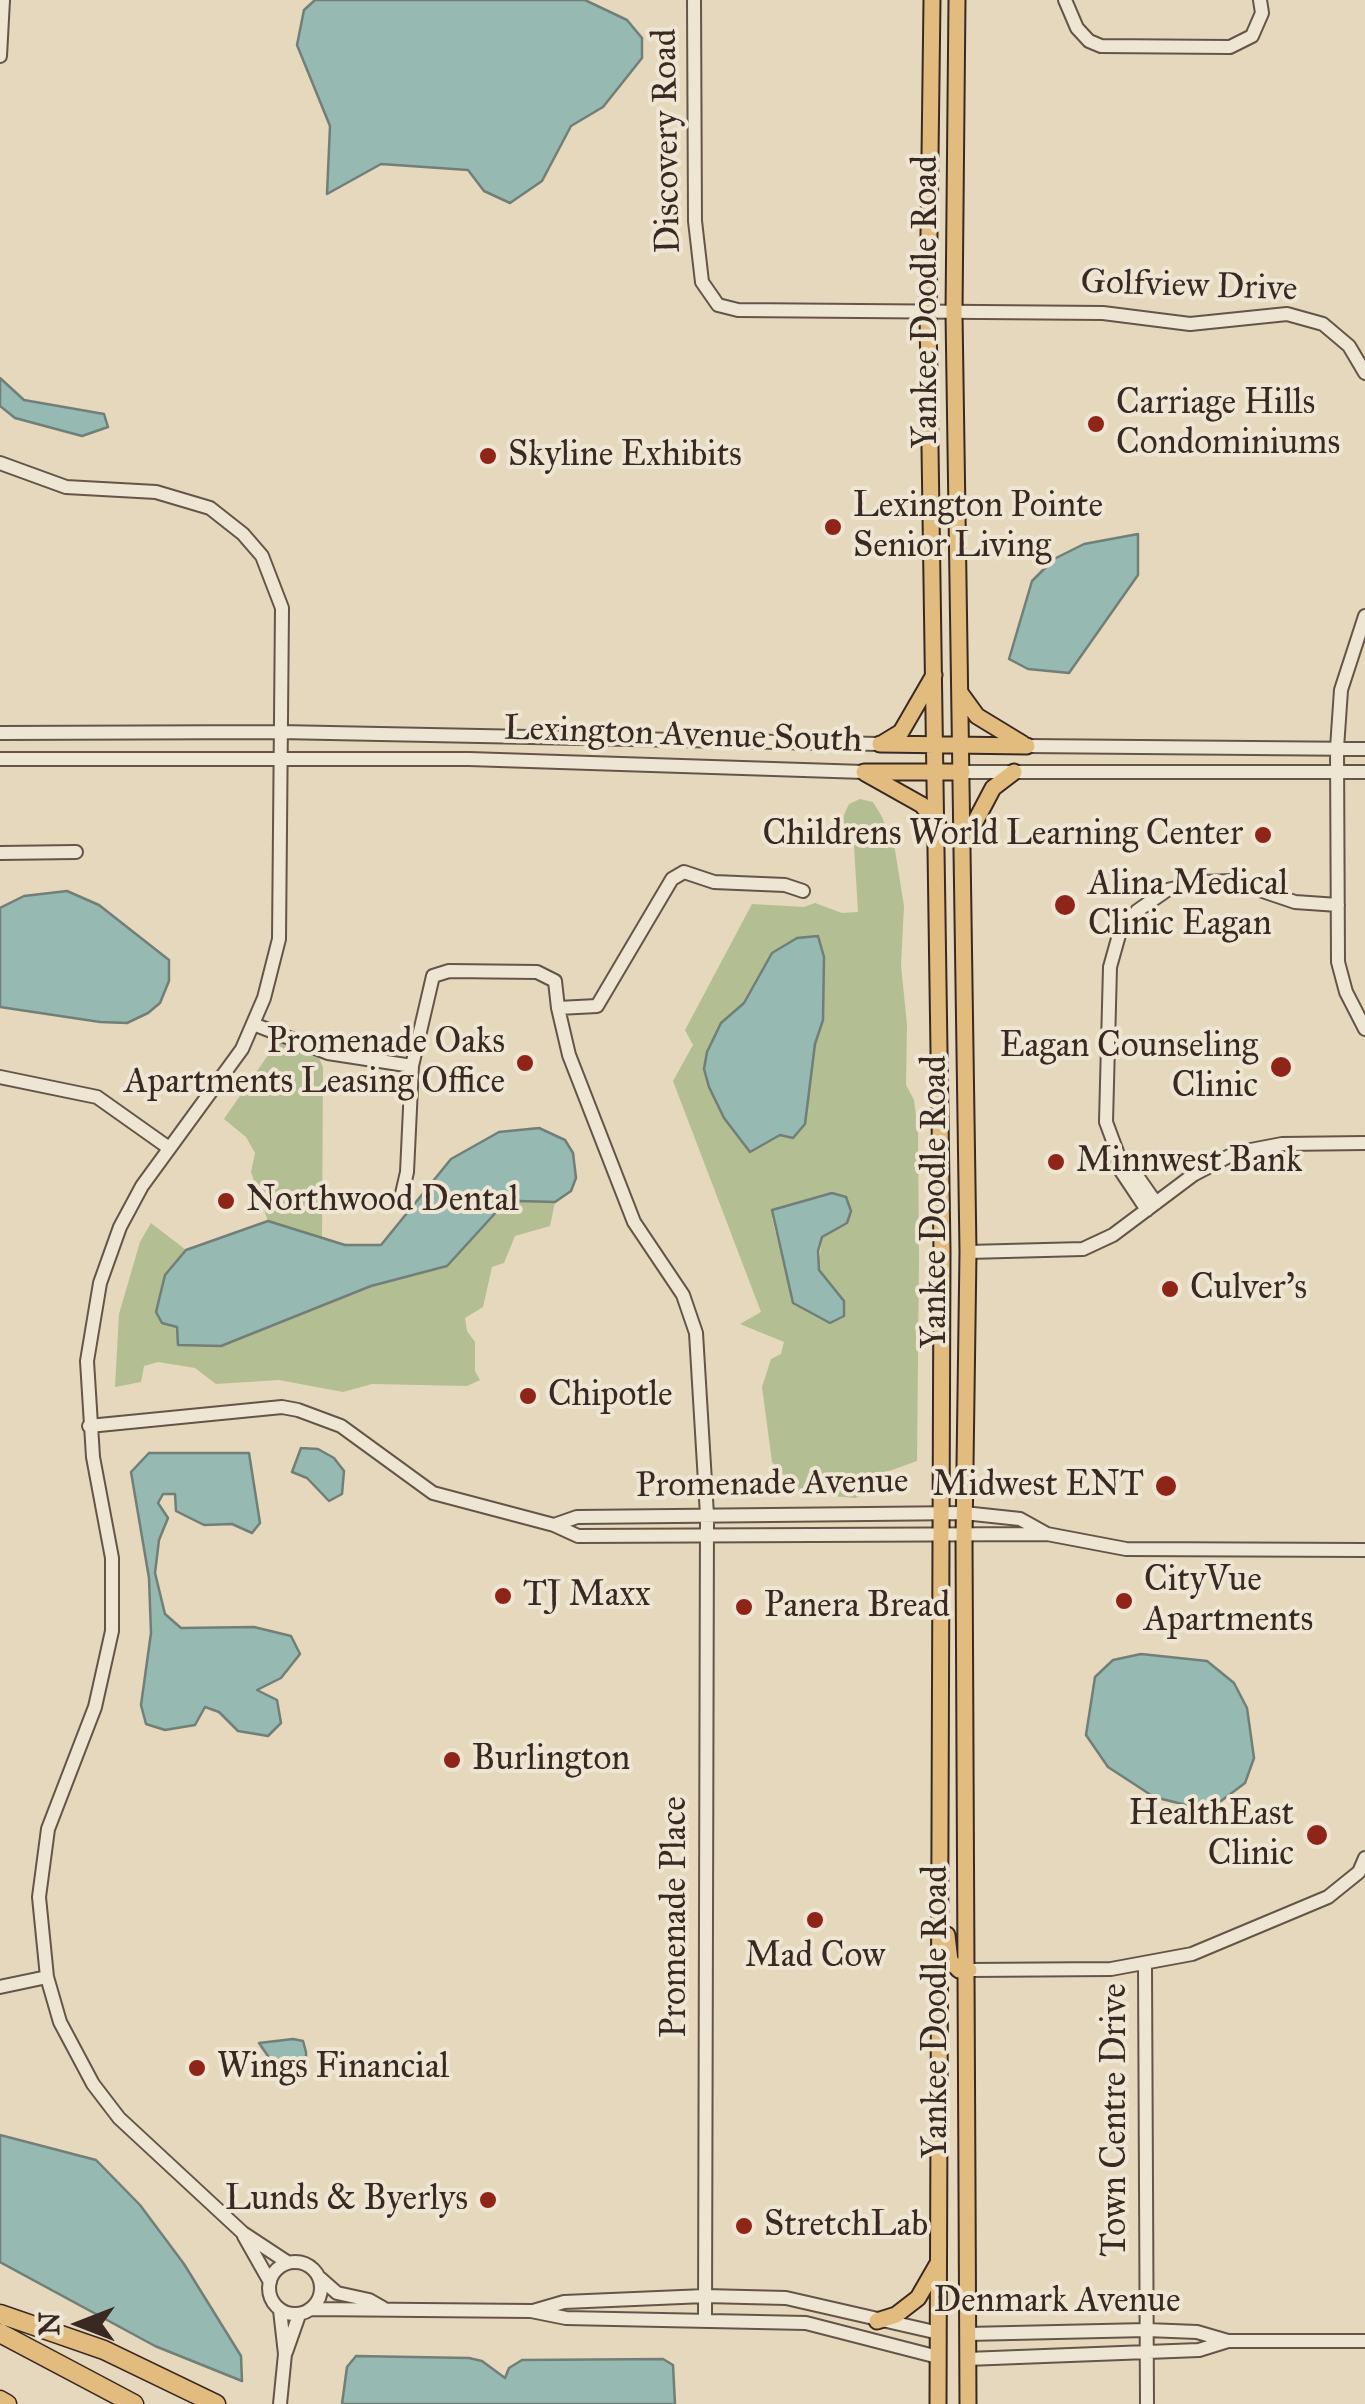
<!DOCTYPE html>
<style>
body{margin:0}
#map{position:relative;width:1365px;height:2404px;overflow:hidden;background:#e5d8bc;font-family:"IM FELL Great Primer",serif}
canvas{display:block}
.north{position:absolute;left:30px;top:2274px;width:100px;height:100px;-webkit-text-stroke:8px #eee6d3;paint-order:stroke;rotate:270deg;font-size:28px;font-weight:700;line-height:40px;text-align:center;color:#3a2922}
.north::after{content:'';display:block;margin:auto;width:35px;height:45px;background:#3a2922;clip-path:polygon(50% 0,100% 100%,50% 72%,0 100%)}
</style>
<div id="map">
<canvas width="1365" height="2404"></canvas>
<div class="north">N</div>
</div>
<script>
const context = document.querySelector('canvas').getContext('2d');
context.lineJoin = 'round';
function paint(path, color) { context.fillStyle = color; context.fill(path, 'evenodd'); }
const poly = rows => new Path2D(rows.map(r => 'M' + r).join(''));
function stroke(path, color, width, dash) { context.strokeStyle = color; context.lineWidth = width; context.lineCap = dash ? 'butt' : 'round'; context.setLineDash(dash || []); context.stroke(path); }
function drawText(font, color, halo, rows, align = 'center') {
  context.font = font + ' "IM FELL Great Primer",serif'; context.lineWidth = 8; context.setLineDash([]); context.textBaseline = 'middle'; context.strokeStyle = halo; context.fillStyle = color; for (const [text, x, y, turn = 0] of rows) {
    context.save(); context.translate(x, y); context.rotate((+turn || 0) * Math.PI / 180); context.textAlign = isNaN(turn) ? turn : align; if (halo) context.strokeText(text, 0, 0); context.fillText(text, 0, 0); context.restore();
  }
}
const green = poly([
 [860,799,873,802,882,817,895,850,904,906,901,965,907,1025,906,1085,914,1100,918,1131,919,1259,917,1461,878,1475,870,1493,855,1498,800,1493,772,1462,762,1387,771,1359,781,1354,784,1342,740,1324,761,1312,673,1081,693,1045,685,1030,752,904,804,907,815,903,842,913,858,912,854,846,842,819,849,804],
 [758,980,823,1020,815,1044,805,1124,793,1138,781,1135,751,1152,716,1105,730,1014,744,1003],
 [772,1218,834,1230,822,1237,818,1270,837,1292,793,1303],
 [277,1042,319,1058,323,1067,322,1237,268,1221,251,1172,255,1153,246,1137,224,1119],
 [518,1201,555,1202,550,1226,515,1236,504,1263,492,1267,483,1307,465,1318,467,1331,475,1342,475,1371,480,1380,467,1386,372,1384,343,1392,279,1380,216,1384,195,1368,158,1362,144,1366,141,1382,115,1387,119,1314,140,1242,151,1223,186,1250,165,1275,179,1345,221,1346,371,1286,447,1266,499,1210]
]);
const water = poly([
 [315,0,585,0,627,20,642,38,642,58,603,107,571,126,542,181,510,203,484,191,468,170,381,164,327,194,330,126,297,45,304,10,315,0],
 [0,378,24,400,104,414,108,427,82,436,15,418,0,406,0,378],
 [1138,534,1138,575,1069,673,1028,669,1009,659,1032,581,1054,559,1084,544,1138,534],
 [67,891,99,905,169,960,169,981,160,1003,148,1013,127,1023,100,1022,0,1007,0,908,24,896,67,891],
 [818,936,824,957,823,1020,815,1044,805,1124,793,1138,780,1135,750,1152,724,1118,709,1087,704,1069,707,1052,721,1023,744,1003,772,953,797,938,818,936],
 [539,1128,565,1140,573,1153,576,1178,571,1191,555,1202,519,1201,499,1209,447,1266,371,1286,221,1346,178,1345,177,1327,162,1323,156,1312,165,1275,186,1250,268,1221,345,1245,381,1245,451,1159,499,1132,539,1128],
 [832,1193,846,1197,851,1211,847,1223,822,1237,818,1251,819,1270,844,1301,844,1316,830,1323,793,1303,772,1210,832,1193],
 [301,1448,318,1449,334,1458,344,1471,342,1494,329,1501,307,1478,292,1472,301,1448],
 [149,1453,249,1453,260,1523,252,1533,232,1524,204,1525,176,1511,175,1494,163,1494,158,1503,168,1518,159,1540,155,1573,165,1614,181,1628,254,1627,291,1636,300,1654,281,1678,257,1690,277,1700,281,1723,268,1736,238,1731,219,1712,205,1707,195,1725,165,1730,146,1724,141,1705,151,1633,149,1578,131,1472,149,1453],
 [1141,1654,1207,1661,1234,1683,1247,1708,1254,1758,1245,1783,1221,1801,1194,1807,1154,1797,1108,1767,1086,1735,1095,1677,1113,1660,1141,1654],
 [293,2039,303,2041,306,2052,306,2067,295,2077,279,2072,259,2043,293,2039],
 [0,2135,96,2160,140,2205,184,2264,241,2356,242,2381,155,2346,0,2262,0,2135],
 [356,2356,469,2358,482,2361,505,2378,509,2368,522,2360,663,2359,673,2365,675,2404,342,2404,347,2367,356,2356]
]);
const minor = poly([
 [694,0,695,221,702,282,718,305,738,310,1103,313,1190,324,1287,314,1323,324,1349,346,1365,373],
 [1065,0,1077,28,1089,41,1101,46,1230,47,1252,36,1262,13,1260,0],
 [0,56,3,0],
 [0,463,66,487,156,492,210,508,243,534,262,556,282,608,279,939,264,998,242,1049,142,1186,120,1227,100,1283,87,1361,93,1457,112,1558,112,1631,95,1707,48,1829,39,1897,47,1977,60,2022,93,2084,119,2118,243,2233,287,2262],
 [1365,616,1341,690,1337,748,1338,962,1346,992,1365,1029],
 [0,733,280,732,880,744],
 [1027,746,1365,749],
 [0,759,469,759,864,772],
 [962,772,1365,772],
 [0,853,76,852],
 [253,1024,328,1053,412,1066,433,976,449,971,537,972,555,981,558,1008],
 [0,1077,97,1097,169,1148],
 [1119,1157,1126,1160,1156,1203],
 [388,1203,401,1198,407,1172,412,1066],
 [1147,1210,1117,1165,1119,1157,1106,1122,1110,967,1119,935,1137,911,1167,890,1203,882,1233,881,1295,902,1338,905],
 [968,1252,1083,1249,1113,1235,1193,1175,1235,1153,1282,1144,1365,1143],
 [89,1426,282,1407,298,1410,341,1426,433,1493,554,1525,578,1536,1047,1534],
 [554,1525,577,1517,964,1513,1020,1519,1047,1534,1126,1549,1365,1550],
 [1145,1966,1147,2404],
 [969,1970,1111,1969,1192,1954,1328,1897,1359,1872,1365,1858],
 [0,1987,47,1977],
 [244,2236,270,2282],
 '269 2288a26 26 0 1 1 52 0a26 26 0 1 1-52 0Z',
 [320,2278,337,2293,369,2300,383,2308],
 [310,2309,531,2311,566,2318,806,2323,938,2357],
 [280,2310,285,2354,280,2404],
 [533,2311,564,2302,705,2296,786,2298,939,2333],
 [705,2319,707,1515,696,1333,683,1295,634,1222,569,1055,558,1008,597,1006,672,879,684,872,714,882,785,885,803,891],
 [967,2334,1147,2330,1197,2332,1228,2341,1365,2341],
 [286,2352,299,2315],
 [967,2359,1199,2350,1228,2341]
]);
const major = poly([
 [932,0,928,313,942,1252,938,2404],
 [957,0,954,313,968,1252,964,1537,968,2404],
 [961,694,977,716,1023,744],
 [883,743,901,732,934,675],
 [880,744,1027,746],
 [864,772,962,772],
 [865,773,922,805,938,825],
 [964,843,993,788,1014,772],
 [947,1935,950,1961,959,1970,969,1970],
 [877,2321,896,2315,918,2298,937,2265]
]);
const highway = poly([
 [0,2314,104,2350,216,2404],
 [0,2333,134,2404],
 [0,2400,7,2404]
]);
const markers = [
 [1096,424,10,"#8f2418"],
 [488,456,10,"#8f2418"],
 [833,527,10,"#8f2418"],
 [1263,835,10,"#8f2418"],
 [1065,905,12,"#8f2418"],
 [525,1063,10,"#8f2418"],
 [1281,1067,12,"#8f2418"],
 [1056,1162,10,"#8f2418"],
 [226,1201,10,"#8f2418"],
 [1170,1289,10,"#8f2418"],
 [528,1396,10,"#8f2418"],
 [1166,1486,12,"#8f2418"],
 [503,1596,10,"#8f2418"],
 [1124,1601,10,"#8f2418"],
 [744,1607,10,"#8f2418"],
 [452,1760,10,"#8f2418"],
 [1317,1835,12,"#8f2418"],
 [815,1920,10,"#8f2418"],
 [197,2068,10,"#8f2418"],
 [488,2200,10,"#8f2418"],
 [744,2226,10,"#8f2418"]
];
const streetNames = [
 ["Discovery Road",668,141,-91],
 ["Golfview Drive",1189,287,2],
 ["Yankee Doodle Road",927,302,-90],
 ["Lexington Avenue South",683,736,2],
 ["Yankee Doodle Road",936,1202,-90],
 ["Promenade Avenue",772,1485,-1],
 ["Promenade Place",676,1917,-90],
 ["Yankee Doodle Road",937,2012,-90],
 ["Town Centre Drive",1116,2120,-90],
 ["Denmark Avenue",1057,2302]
];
const poiNames = [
 ["Carriage Hills",1116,404],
 ["Condominiums",1116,444],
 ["Skyline Exhibits",508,456],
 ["Lexington Pointe",853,507],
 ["Senior Living",853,547],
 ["Childrens World Learning Center",1243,835,"right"],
 ["Alina Medical",1088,885],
 ["Clinic Eagan",1088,925],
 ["Promenade Oaks",505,1043,"right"],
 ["Apartments Leasing Office",505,1083,"right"],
 ["Eagan Counseling",1258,1047,"right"],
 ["Clinic",1258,1087,"right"],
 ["Minnwest Bank",1076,1162],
 ["Northwood Dental",246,1201],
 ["Culver's",1190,1289],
 ["Chipotle",548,1396],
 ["Midwest ENT",1144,1486,"right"],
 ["CityVue",1144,1581],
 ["Apartments",1144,1621],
 ["TJ Maxx",523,1596],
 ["Panera Bread",764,1607],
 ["Burlington",472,1760],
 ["HealthEast",1294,1815,"right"],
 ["Clinic",1294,1855,"right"],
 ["Mad Cow",815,1957,"center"],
 ["Wings Financial",217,2068],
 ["Lunds & Byerlys",468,2200,"right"],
 ["StretchLab",764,2226]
];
paint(green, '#b3bf92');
paint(water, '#96b9b2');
stroke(water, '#717f78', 2.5);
stroke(minor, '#655548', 16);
stroke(major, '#3a2922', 19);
stroke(highway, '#3a2922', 21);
stroke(minor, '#eee6d3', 12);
stroke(major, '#e2bc7e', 15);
stroke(highway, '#e2bc7e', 18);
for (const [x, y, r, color] of markers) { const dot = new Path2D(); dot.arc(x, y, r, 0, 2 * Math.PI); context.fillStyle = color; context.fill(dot); stroke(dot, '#eee6d3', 4); }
drawText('35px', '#3a2922', '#eee6d3', streetNames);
drawText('35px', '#3a2922', '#eee6d3', poiNames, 'left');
</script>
